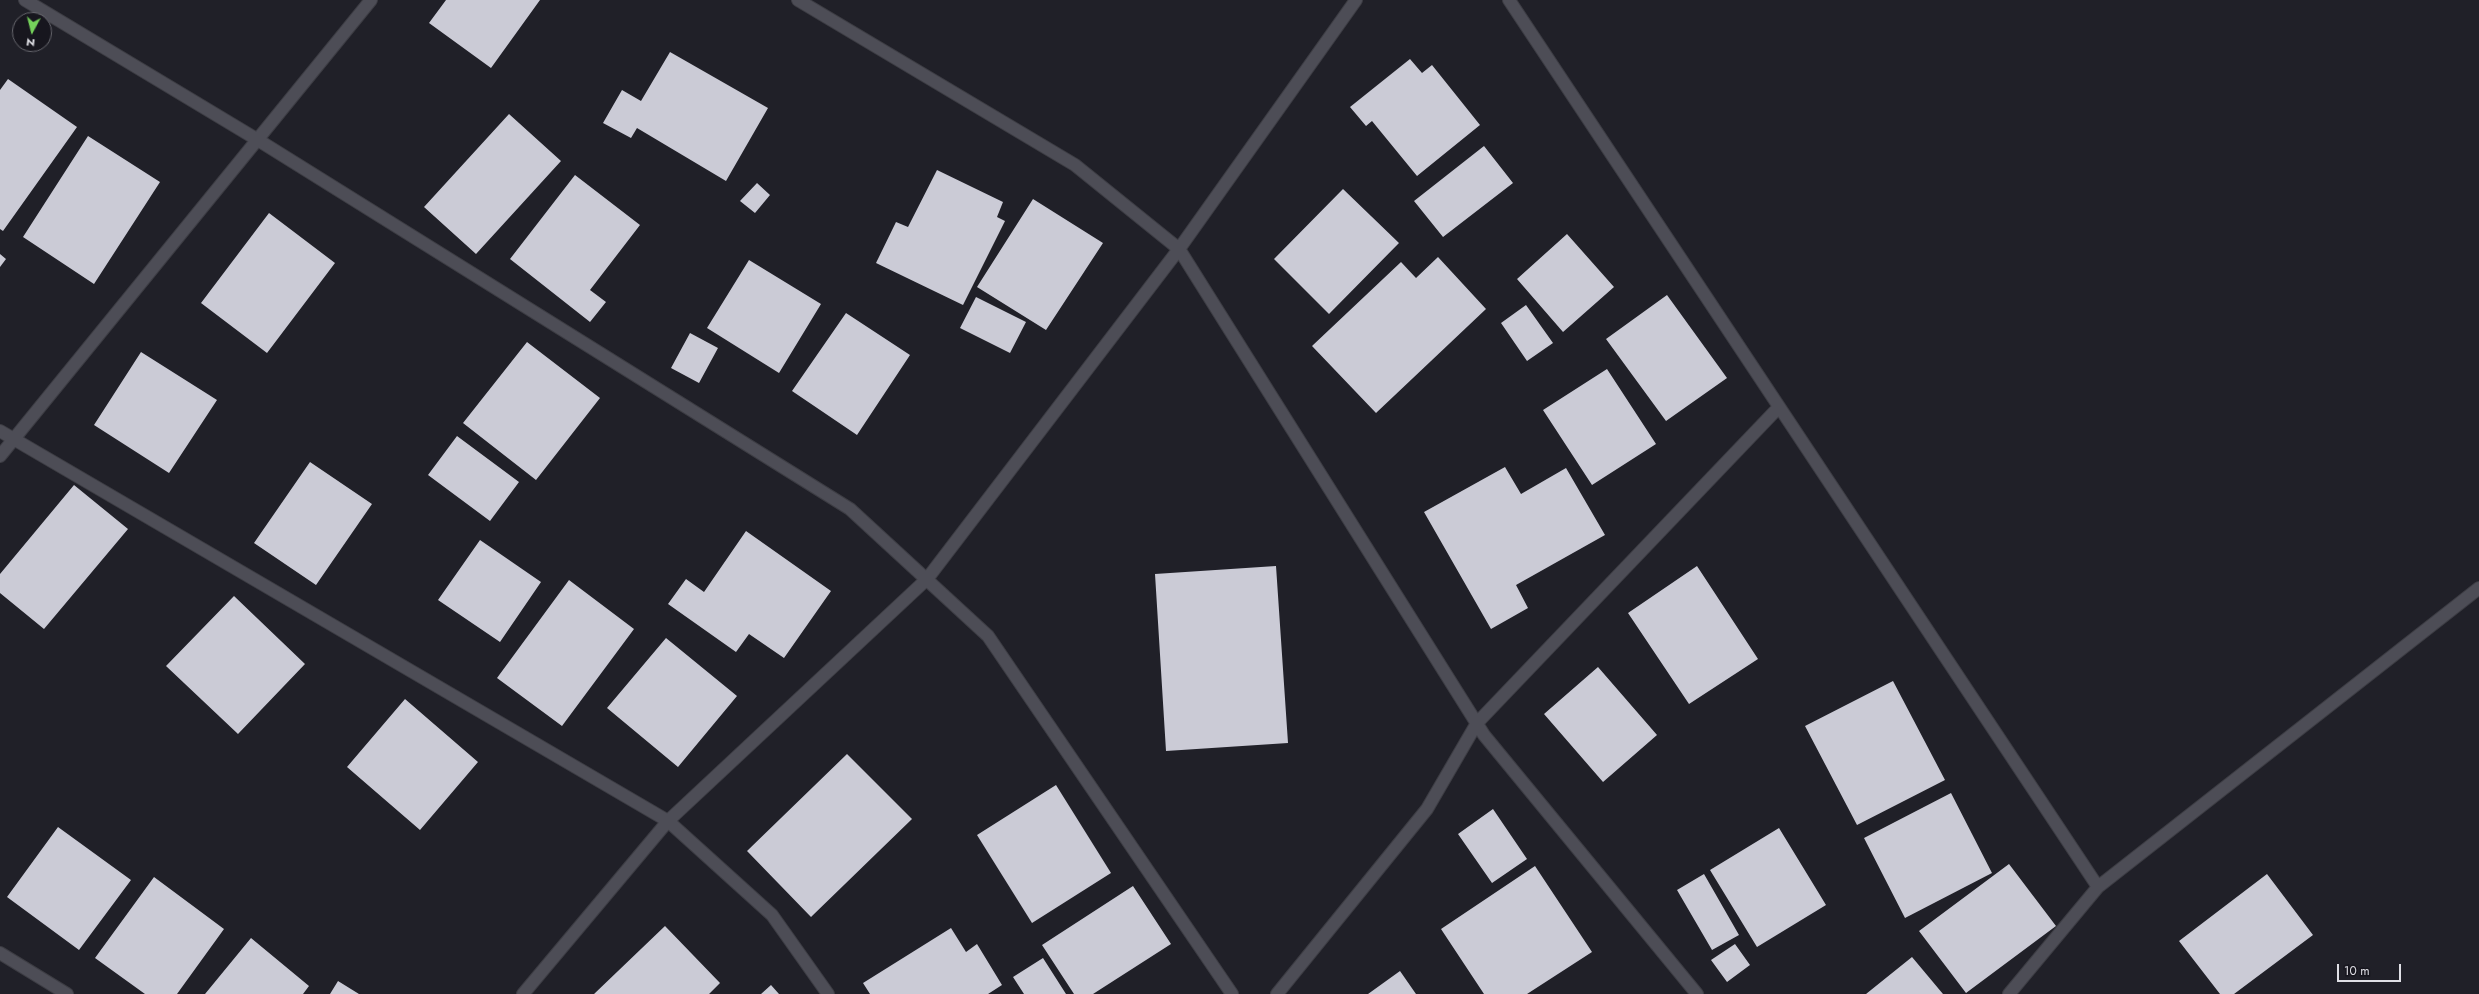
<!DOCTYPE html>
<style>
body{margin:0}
#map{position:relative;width:2479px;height:994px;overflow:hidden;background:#202028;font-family:Jost,sans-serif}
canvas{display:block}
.north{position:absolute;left:12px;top:12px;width:40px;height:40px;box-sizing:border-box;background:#17161e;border:1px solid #67676e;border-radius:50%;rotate:187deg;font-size:11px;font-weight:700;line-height:16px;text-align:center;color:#e0e0e6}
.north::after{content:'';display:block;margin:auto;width:14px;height:18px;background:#75d25b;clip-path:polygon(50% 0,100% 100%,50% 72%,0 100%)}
.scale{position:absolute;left:2337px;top:964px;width:64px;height:18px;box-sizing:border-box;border:2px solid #e0e0e6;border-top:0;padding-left:5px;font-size:12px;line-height:14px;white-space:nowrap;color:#e0e0e6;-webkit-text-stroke:3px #17161e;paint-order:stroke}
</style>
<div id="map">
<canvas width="2479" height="994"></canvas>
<div class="north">N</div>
<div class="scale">10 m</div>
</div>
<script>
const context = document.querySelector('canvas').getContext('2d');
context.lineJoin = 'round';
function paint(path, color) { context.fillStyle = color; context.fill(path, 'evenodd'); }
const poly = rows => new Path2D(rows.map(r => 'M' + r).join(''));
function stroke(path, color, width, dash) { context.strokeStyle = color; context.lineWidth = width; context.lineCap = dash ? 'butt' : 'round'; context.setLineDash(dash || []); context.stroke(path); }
const building = poly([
 [446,0,540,0,491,68,429,23],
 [670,52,768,108,726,181,637,128,631,138,603,123,622,90,641,101],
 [1410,59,1422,73,1432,65,1480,125,1417,176,1372,121,1366,126,1350,107],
 [8,79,77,127,3,231,0,229,0,90],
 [509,114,561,161,476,254,424,207],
 [88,136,160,182,94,284,23,237],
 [1484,146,1513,183,1443,237,1414,201],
 [937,170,1003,202,997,217,1005,221,963,305,876,263,896,222,908,227],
 [575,175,640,225,590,290,606,302,590,322,510,259],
 [757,183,770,195,755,213,740,201],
 [1343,189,1399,243,1329,314,1274,259],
 [1033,199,1103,243,1046,330,977,287],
 [269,213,335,263,267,353,201,303],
 [1567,234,1614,287,1563,332,1517,279],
 [0,254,6,259,0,267],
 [1438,257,1486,309,1376,413,1312,346,1401,262,1416,278],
 [749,260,821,304,779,373,707,328],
 [1667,295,1727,378,1666,421,1606,339],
 [976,297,1026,322,1010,353,960,328],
 [1526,305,1553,343,1527,361,1501,323],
 [846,313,910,355,857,435,792,391],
 [690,333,718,348,699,383,671,368],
 [527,342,600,398,536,480,463,423],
 [141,352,217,400,169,473,94,425],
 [1607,369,1656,444,1592,485,1543,410],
 [457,436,519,482,490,521,428,475],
 [310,462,372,504,316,585,254,543],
 [1505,467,1521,494,1566,468,1605,535,1516,585,1528,608,1491,629,1424,512],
 [74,485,128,529,44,629,0,593,0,574],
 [746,531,831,591,784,658,749,634,736,652,668,604,686,579,704,592],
 [480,540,541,582,500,642,438,600],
 [1276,566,1288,743,1166,751,1155,574],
 [1697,566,1758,659,1689,704,1628,613],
 [569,580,634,629,562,726,497,678],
 [234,596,305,664,238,734,166,666],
 [666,638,737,696,678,767,607,708],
 [1598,667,1657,735,1603,782,1544,714],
 [1893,681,1945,780,1857,825,1805,726],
 [405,699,478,762,420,830,347,767],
 [847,754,912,819,811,917,747,851],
 [1056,785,1111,873,1032,923,977,835],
 [1951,793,1992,873,1905,918,1864,838],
 [1493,809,1527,859,1492,883,1458,834],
 [58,827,131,880,79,950,7,897],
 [1779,828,1826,905,1757,947,1710,870],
 [2009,864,2056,926,1966,993,1919,931],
 [1535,866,1592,952,1527,994,1484,994,1441,929],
 [1704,874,1739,935,1712,950,1677,890],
 [2267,874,2313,935,2234,994,2220,994,2179,941],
 [154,877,224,929,177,994,145,994,95,958],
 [1133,886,1171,944,1093,994,1074,994,1042,945],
 [665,926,720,983,709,994,594,994],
 [951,928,966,952,977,944,1002,985,988,994,870,994,863,983],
 [251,938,309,986,303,994,205,994],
 [1735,944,1750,965,1727,982,1711,960],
 [1912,957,1943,994,1866,994],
 [1043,958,1066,994,1024,994,1013,977],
 [1400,971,1416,994,1368,994],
 [338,981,359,994,330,994],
 [771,985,779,994,761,994]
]);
const street = poly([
 [25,0,258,140,850,509,988,636,1232,994],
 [798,0,1075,165,1179,249,1484,735,1697,994],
 [1509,0,2098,887],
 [0,431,668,821,772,915,828,994],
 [0,456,371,0],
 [0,953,67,994],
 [523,994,668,821,927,579,1179,249,1356,0],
 [1277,994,1427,809,1477,723,1779,407],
 [2009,994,2098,887,2479,588]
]);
paint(building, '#cbcbd6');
stroke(street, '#3d3d44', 14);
stroke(street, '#4d4d56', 12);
</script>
